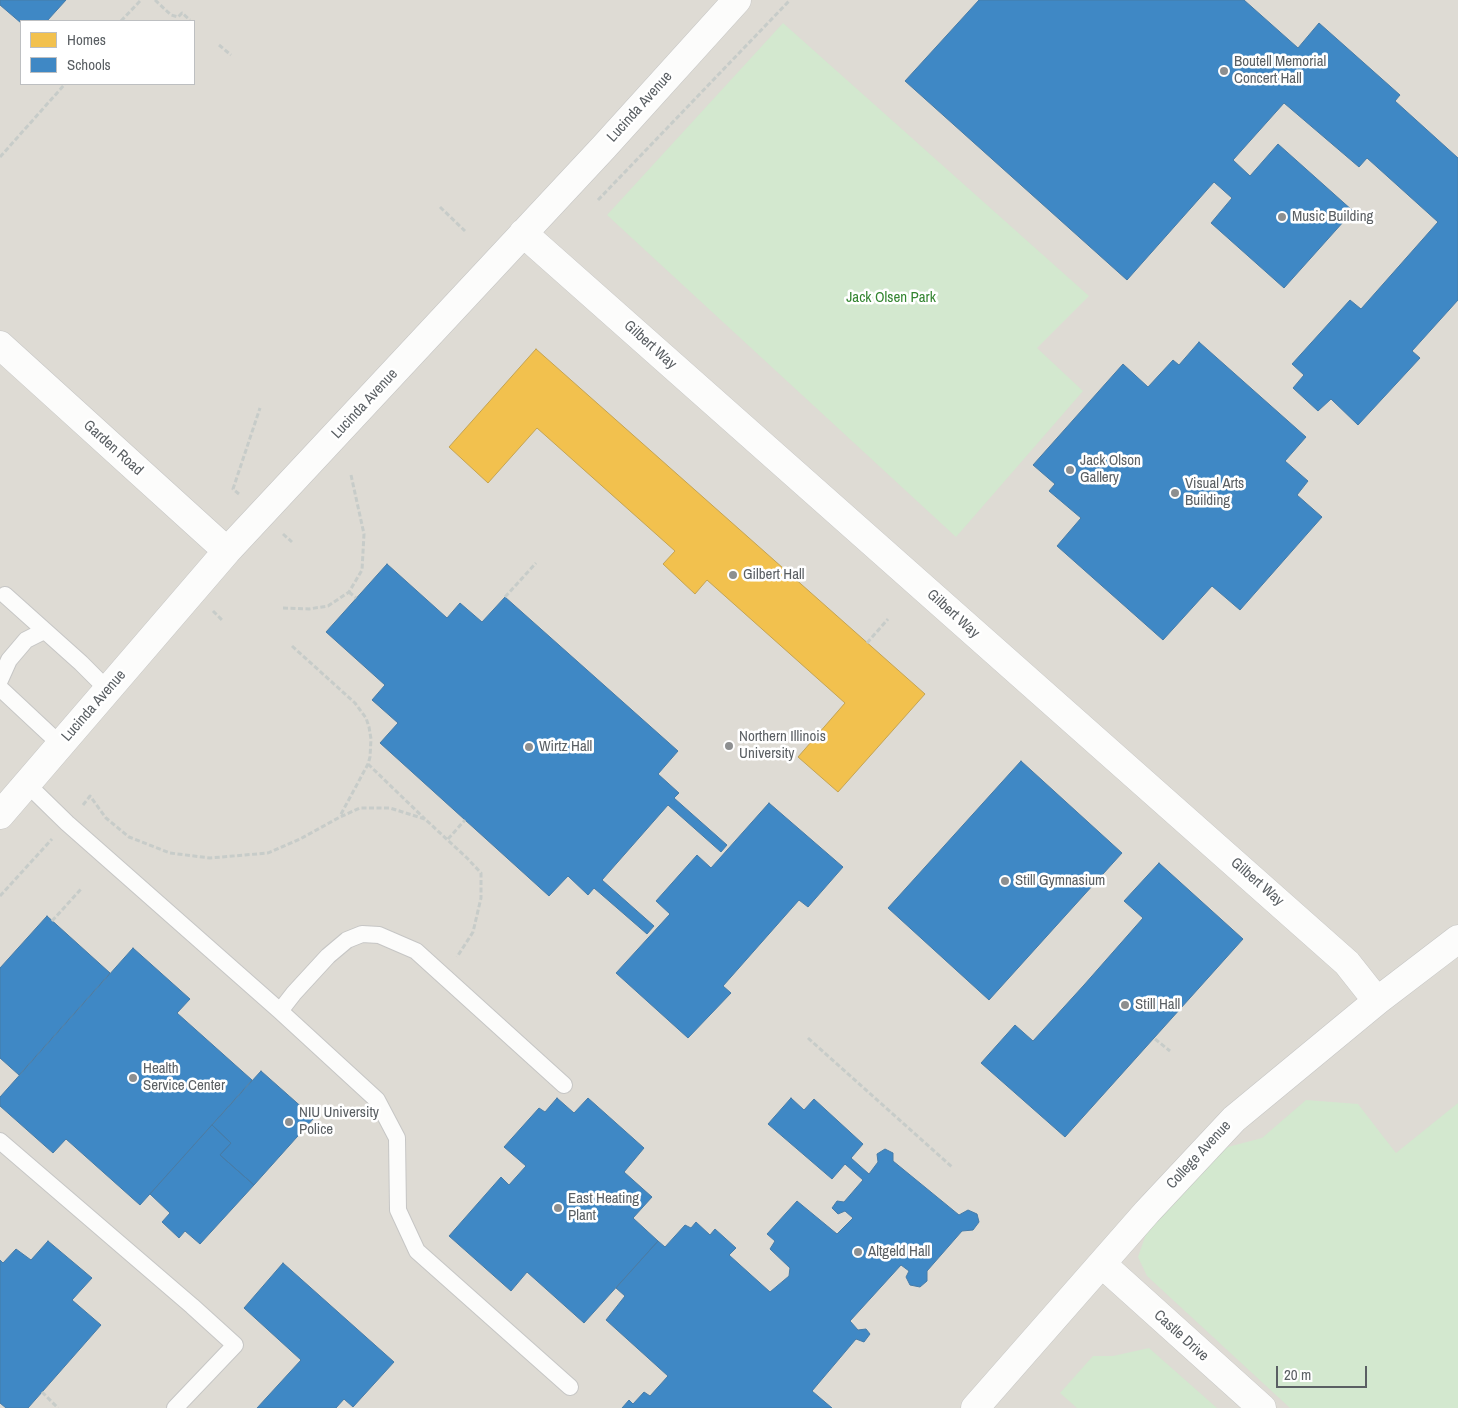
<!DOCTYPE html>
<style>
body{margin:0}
#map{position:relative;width:1458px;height:1408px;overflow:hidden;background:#ebe9e5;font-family:"Archivo Narrow",sans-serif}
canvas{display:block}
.legend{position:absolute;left:20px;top:20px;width:175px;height:65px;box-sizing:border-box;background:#fff;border:1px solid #bdbfc1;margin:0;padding:6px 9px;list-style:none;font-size:15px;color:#5a5f63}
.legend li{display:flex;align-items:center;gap:10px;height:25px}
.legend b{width:25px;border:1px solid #bdbfc1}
.scale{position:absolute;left:1276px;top:1366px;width:91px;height:22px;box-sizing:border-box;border:2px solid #5a5f63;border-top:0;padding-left:6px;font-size:15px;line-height:18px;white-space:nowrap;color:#5a5f63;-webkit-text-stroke:4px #fff;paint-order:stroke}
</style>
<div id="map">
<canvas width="1458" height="1408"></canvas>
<ul class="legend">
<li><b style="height:14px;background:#f2c14e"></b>Homes</li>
<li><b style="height:14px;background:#3f88c5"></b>Schools</li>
</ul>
<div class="scale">20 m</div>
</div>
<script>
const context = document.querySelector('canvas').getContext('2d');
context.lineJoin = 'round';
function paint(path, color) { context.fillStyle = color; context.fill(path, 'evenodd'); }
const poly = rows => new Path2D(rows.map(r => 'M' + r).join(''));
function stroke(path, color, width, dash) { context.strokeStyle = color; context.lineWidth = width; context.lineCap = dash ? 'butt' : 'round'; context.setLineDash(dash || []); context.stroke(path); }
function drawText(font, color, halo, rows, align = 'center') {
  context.font = font + ' "Archivo Narrow",sans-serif'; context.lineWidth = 5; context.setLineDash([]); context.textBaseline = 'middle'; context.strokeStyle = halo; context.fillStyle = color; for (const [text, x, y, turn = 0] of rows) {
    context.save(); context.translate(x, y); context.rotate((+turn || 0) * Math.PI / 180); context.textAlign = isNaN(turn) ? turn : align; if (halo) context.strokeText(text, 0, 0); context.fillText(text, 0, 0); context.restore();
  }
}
const education = poly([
 [0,0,1458,0,1458,1408,0,1408],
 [21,21,194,21,194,84,21,84]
]);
const green = poly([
 [783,23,1089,296,1037,348,1083,391,956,537,607,215],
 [1306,1100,1358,1104,1396,1153,1458,1103,1458,1408,1290,1408,1147,1276,1138,1257,1146,1234,1224,1148,1262,1138],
 [1149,1348,1217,1408,1077,1408,1060,1393,1093,1356,1113,1356]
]);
const homes = poly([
 [536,349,925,694,838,792,798,757,845,703,707,580,695,594,663,564,675,551,537,428,488,483,449,447,536,349]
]);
const schools = poly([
 [0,0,66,0,47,21,21,21,21,23,0,5,0,0],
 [979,0,1244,0,1298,48,1319,23,1400,95,1395,101,1458,158,1458,300,1412,351,1420,358,1358,425,1331,399,1318,411,1293,388,1304,375,1292,364,1350,300,1361,309,1438,222,1367,158,1359,167,1284,103,1233,160,1250,176,1278,144,1353,211,1284,288,1211,223,1232,198,1214,182,1127,280,905,81,979,0],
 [1199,342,1306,437,1285,461,1308,481,1297,495,1322,517,1240,610,1212,586,1163,640,1057,546,1081,518,1049,491,1055,484,1033,465,1123,364,1148,387,1173,360,1179,365,1199,342],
 [387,564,447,618,460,603,482,622,505,597,678,751,658,774,679,793,674,798,727,845,721,852,668,805,602,880,654,926,647,934,594,888,588,895,568,876,549,896,380,743,398,723,372,700,385,685,326,632,387,564],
 [1021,761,1122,853,989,1000,888,908,1021,761],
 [769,803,843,867,808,907,799,900,723,986,731,993,688,1038,616,973,670,914,656,901,697,855,711,868,769,803],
 [1159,863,1243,939,1065,1137,981,1063,1015,1025,1033,1041,1084,985,1143,918,1124,901,1159,863],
 [47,916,110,973,19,1075,0,1058,0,968,47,916],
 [133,948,190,999,177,1013,252,1080,140,1205,66,1139,53,1153,0,1106,0,1097,133,948],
 [261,1071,314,1118,254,1185,220,1155,231,1143,212,1125,261,1071],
 [557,1098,574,1113,588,1098,644,1148,624,1172,652,1197,633,1218,658,1241,584,1323,527,1272,511,1291,449,1236,501,1177,509,1185,526,1166,504,1147,539,1108,545,1112,557,1098],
 [791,1098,804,1110,814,1099,863,1144,851,1158,869,1174,878,1162,877,1154,885,1149,893,1153,893,1161,959,1215,968,1210,977,1214,979,1222,973,1230,962,1231,927,1271,927,1281,920,1287,910,1285,906,1277,909,1271,901,1265,850,1321,858,1330,866,1329,870,1334,864,1342,856,1339,812,1391,832,1408,622,1408,629,1400,633,1404,644,1392,650,1396,668,1376,606,1320,625,1296,616,1288,658,1241,665,1247,685,1225,691,1228,696,1222,710,1235,715,1229,736,1248,729,1255,770,1292,789,1276,790,1268,770,1249,775,1241,767,1234,797,1201,837,1234,853,1218,845,1211,838,1214,832,1208,837,1201,844,1202,863,1180,845,1164,832,1179,768,1124,791,1098],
 [212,1125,231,1143,220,1155,254,1185,200,1244,185,1231,179,1238,162,1222,170,1213,150,1194,212,1125],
 [48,1241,92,1278,72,1300,101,1325,28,1408,6,1408,0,1403,0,1260,3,1263,16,1249,31,1260,48,1241],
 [283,1263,394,1362,353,1407,344,1399,336,1408,257,1408,301,1360,244,1308,283,1263]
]);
const path = poly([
 [155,0,171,15,178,17,182,13,190,20],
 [121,21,141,0],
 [219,45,231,55],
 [0,157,65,84],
 [598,200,790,0],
 [440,207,465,231],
 [239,494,233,489,260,408],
 [283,534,292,542],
 [349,592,356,598],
 [505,597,536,563],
 [283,608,309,609,328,606,349,592,362,570,364,534,351,475],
 [213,611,222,620],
 [867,643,888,619],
 [292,646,355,703,366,718,369,727,371,739,370,757,368,764,340,816],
 [368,764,425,819],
 [83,805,90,796,106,818,129,837,170,853,210,858,268,853,300,839,340,817,360,808,390,808,425,819,467,858,481,873,481,898,473,932,457,957],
 [448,839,465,820],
 [0,896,52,839],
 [52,921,82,888],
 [808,1038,952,1167],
 [1155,1039,1170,1051],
 [42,1392,58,1408]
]);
const service = poly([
 [5,595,81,663,108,690],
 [0,680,9,660,26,640,44,631],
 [0,688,61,745],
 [27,784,67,823,280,1011,377,1100,397,1138,398,1210,417,1251,570,1387],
 [280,1011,294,993,328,956,347,940,362,934,379,935,416,951,564,1085],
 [0,1141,192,1306,235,1345,175,1408]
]);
const minor = poly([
 [523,233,1347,963,1377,1001],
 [0,345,227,551],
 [0,815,227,551,604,147,737,0],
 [1102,1264,1262,1408],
 [975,1408,1147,1212,1234,1119,1377,1001,1458,939]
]);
const markers = [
 [1224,71,5,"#8d8f90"],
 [1282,217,5,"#8d8f90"],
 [1070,470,5,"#8d8f90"],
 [1175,493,5,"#8d8f90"],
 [733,575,5,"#8d8f90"],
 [729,746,5,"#8d8f90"],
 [529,747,5,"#8d8f90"],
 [1005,881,5,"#8d8f90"],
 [1125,1005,5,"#8d8f90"],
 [133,1078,5,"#8d8f90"],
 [289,1122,5,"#8d8f90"],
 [558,1208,5,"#8d8f90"],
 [858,1252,5,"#8d8f90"]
];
const poiNames = [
 ["Boutell Memorial",1234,62],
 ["Concert Hall",1234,79],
 ["Music Building",1292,217],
 ["Jack Olson",1080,461],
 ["Gallery",1080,478],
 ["Visual Arts",1185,484],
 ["Building",1185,501],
 ["Gilbert Hall",743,575],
 ["Northern Illinois",739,737],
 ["University",739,754],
 ["Wirtz Hall",539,747],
 ["Still Gymnasium",1015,881],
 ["Still Hall",1135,1005],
 ["Health",143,1069],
 ["Service Center",143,1086],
 ["NIU University",299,1113],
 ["Police",299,1130],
 ["East Heating",568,1199],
 ["Plant",568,1216],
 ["Altgeld Hall",868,1252]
];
const streetNames = [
 ["Lucinda Avenue",640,107,-48],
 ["Gilbert Way",650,345,42],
 ["Lucinda Avenue",365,404,-47],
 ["Garden Road",113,448,42],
 ["Gilbert Way",953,614,42],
 ["Lucinda Avenue",94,706,-49],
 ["Gilbert Way",1257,882,41],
 ["College Avenue",1199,1155,-47],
 ["Castle Drive",1181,1336,42]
];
const parkNames = [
 ["Jack Olsen Park",891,298]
];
paint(education, '#dedbd4');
paint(green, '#d3e8cf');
paint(homes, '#f2c14e');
stroke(homes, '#c4a454', 1);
paint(schools, '#3f88c5');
stroke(schools, '#477ca8', 1);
stroke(service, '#c6c6c5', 18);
stroke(minor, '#c6c6c5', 29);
stroke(path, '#c7ccc9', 3, [5, 2.5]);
stroke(service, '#fcfcfb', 16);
stroke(minor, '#fcfcfb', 28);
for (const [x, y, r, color] of markers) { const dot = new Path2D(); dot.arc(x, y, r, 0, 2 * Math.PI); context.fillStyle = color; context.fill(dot); stroke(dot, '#fff', 2); }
drawText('15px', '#5a5f63', '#fff', poiNames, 'left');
drawText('15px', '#5a5f63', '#fff', streetNames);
drawText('15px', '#338530', '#fff', parkNames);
</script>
